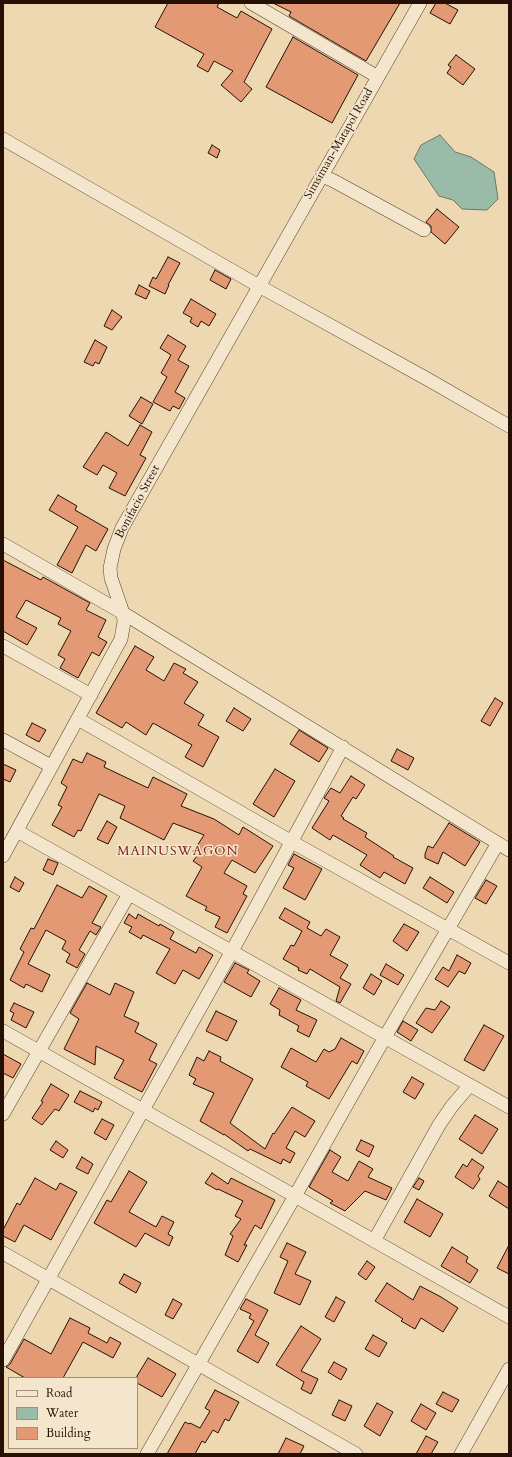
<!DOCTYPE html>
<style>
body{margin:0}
#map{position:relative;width:512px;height:1457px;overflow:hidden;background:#edd8b1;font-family:Cardo,serif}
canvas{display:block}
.frame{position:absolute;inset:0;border:4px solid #261005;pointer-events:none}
.legend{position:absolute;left:8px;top:1377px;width:130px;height:72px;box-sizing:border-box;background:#f3e6cc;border:1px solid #a1907c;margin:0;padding:5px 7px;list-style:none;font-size:12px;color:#261005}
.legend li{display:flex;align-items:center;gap:8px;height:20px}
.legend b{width:20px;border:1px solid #a1907c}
</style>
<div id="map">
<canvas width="512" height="1457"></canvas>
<div class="frame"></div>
<ul class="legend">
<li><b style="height:5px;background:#f3e6cc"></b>Road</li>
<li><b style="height:11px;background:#9abba7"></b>Water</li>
<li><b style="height:11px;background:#e49975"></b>Building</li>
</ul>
</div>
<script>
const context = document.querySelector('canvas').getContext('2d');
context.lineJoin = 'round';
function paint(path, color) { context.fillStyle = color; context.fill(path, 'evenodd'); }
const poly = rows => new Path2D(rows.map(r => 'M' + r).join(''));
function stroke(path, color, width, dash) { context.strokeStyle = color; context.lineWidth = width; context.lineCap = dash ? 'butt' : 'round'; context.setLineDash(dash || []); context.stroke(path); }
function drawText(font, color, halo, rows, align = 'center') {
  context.font = font + ' Cardo,serif'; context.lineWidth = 3; context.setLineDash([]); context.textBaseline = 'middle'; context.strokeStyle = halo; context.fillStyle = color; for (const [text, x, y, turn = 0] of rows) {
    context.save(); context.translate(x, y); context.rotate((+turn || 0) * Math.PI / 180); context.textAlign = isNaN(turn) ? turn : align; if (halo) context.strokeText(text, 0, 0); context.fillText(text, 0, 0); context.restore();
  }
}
const water = poly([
 [440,135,455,152,471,157,494,172,498,199,487,210,462,209,453,200,439,196,414,159,421,145,440,135]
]);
const building = poly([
 [168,3,219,3,217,7,237,18,241,11,272,29,244,82,252,89,241,102,221,85,233,71,214,61,208,72,197,66,204,54,155,27,168,3],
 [273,3,400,3,366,61,289,16,291,12,273,3],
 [436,3,445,3,458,10,450,24,430,13,436,3],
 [293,37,358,75,332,123,266,87,293,37],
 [456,55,475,69,463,85,447,73,451,67,448,65,456,55],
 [212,145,220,150,217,158,208,153,212,145],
 [437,209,459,227,445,244,431,232,431,226,426,222,437,209],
 [168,257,180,263,168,285,169,285,165,294,149,286,153,277,156,279,168,257],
 [215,270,231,279,226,289,210,280,215,270],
 [139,285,150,291,146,299,135,294,139,285],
 [191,299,216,314,209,326,201,321,198,327,190,322,192,318,183,313,191,299],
 [112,310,122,317,112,330,104,326,112,310],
 [168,335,186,346,178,360,189,366,175,392,185,398,179,409,173,406,170,411,153,402,167,377,161,373,171,355,160,348,168,335],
 [95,340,107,347,99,364,95,362,93,366,84,362,95,340],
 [141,397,153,404,142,424,129,416,141,397],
 [140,425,152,432,140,455,146,458,125,496,109,488,117,473,103,465,97,475,83,467,106,432,128,446,140,425],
 [58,495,77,506,75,510,108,529,96,551,86,545,72,573,57,565,78,527,49,510,58,495],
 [3,560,41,580,43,577,90,603,86,610,106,620,98,637,107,642,99,656,92,652,78,678,60,668,65,659,58,655,71,631,58,624,61,618,26,600,16,617,37,628,27,645,3,631,3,560],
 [135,646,154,657,146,670,164,681,174,663,186,669,183,673,198,682,184,703,204,715,198,725,219,737,203,767,185,757,192,745,153,723,146,735,126,722,122,728,96,713,135,646],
 [495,698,503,703,490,726,481,721,495,698],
 [234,708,251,719,243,731,226,721,234,708],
 [32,723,46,730,39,742,26,735,32,723],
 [299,730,328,748,319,762,290,744,299,730],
 [397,749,414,758,408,770,391,761,397,749],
 [87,753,106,762,104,767,148,788,153,777,187,794,181,806,214,819,239,835,243,827,273,846,255,873,232,860,224,873,247,886,243,894,247,896,227,933,215,927,220,917,205,910,207,907,186,896,202,867,193,861,198,855,193,852,204,835,173,823,164,840,120,818,125,806,99,794,81,831,78,830,74,837,52,825,62,807,58,805,67,787,61,783,73,759,82,763,87,753],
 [3,764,16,770,10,782,3,779,3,764],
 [275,769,295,781,274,817,253,804,275,769],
 [351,776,365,785,356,799,353,797,341,816,344,818,343,819,367,833,365,837,394,856,393,857,413,868,405,884,384,872,380,878,360,865,367,855,333,835,330,840,312,828,329,801,324,798,331,788,340,793,351,776],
 [107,821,117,827,108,844,97,839,107,821],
 [449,823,480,842,465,866,443,852,438,864,425,858,425,854,428,846,433,848,449,823],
 [294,854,322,869,305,900,283,888,294,868,288,865,294,854],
 [48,859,58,863,53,875,43,870,48,859],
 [15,877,24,883,19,892,10,887,15,877],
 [430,877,454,892,447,903,423,888,430,877],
 [486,880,497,886,486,904,475,898,486,880],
 [57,885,82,898,89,886,107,896,92,923,101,927,96,935,90,931,79,950,85,954,77,968,66,962,70,954,62,949,66,941,46,930,28,964,50,975,42,992,26,984,24,988,10,980,24,952,20,949,31,928,34,929,57,885],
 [285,908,310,922,307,928,321,936,326,929,340,937,330,955,348,965,340,978,351,984,340,1003,336,1001,340,987,310,969,307,974,298,970,299,968,283,959,291,945,294,946,302,931,279,918,285,908],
 [129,914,136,919,138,914,159,926,160,924,174,932,170,939,196,953,199,947,213,955,199,979,183,970,175,984,156,973,170,949,143,935,141,939,129,932,132,927,124,923,129,914],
 [404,924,419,932,407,951,393,941,404,924],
 [457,955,471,963,465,974,459,971,448,987,435,979,443,967,449,971,457,955],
 [235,963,249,970,247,973,260,981,251,997,224,982,235,963],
 [386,964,404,975,398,985,380,975,386,964],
 [371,974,382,981,374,995,363,988,371,974],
 [87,983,110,995,115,983,134,992,124,1016,139,1023,135,1032,157,1044,149,1060,157,1064,142,1092,114,1078,124,1060,96,1046,95,1065,64,1049,79,1019,70,1013,87,983],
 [279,988,301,1000,296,1010,317,1020,309,1037,297,1031,299,1026,279,1015,280,1010,270,1004,279,988],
 [441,1001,450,1007,432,1033,416,1023,426,1008,435,1010,441,1001],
 [14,1003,34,1012,26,1028,11,1020,14,1013,10,1011,14,1003],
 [216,1011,237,1021,227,1041,206,1031,216,1011],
 [403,1021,418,1030,411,1041,397,1032,403,1021],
 [484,1025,504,1036,484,1071,464,1060,484,1025],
 [341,1038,364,1051,357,1064,352,1061,329,1099,306,1086,308,1082,281,1067,291,1048,316,1062,324,1049,329,1052,335,1049,341,1038],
 [209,1051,221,1057,220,1061,253,1079,230,1123,265,1149,273,1133,274,1134,292,1107,315,1121,305,1137,295,1131,286,1148,295,1153,290,1163,283,1159,281,1164,250,1149,248,1151,224,1134,224,1135,200,1121,214,1093,193,1084,196,1079,189,1075,197,1057,204,1061,209,1051],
 [3,1054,21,1064,13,1078,3,1073,3,1054],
 [412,1077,424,1084,415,1099,403,1092,412,1077],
 [51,1084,69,1095,59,1111,55,1109,42,1125,32,1118,43,1102,41,1101,51,1084],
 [80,1091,102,1102,98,1110,95,1108,93,1112,74,1102,80,1091],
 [475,1115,498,1129,482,1154,459,1139,475,1115],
 [102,1119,114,1125,106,1140,94,1133,102,1119],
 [361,1140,374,1146,369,1157,356,1150,361,1140],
 [56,1141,68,1150,63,1158,50,1150,56,1141],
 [330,1150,341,1157,332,1172,348,1181,359,1161,373,1169,368,1177,392,1188,386,1200,365,1191,345,1211,330,1203,333,1201,309,1187,330,1150],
 [82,1157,93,1164,88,1174,76,1168,82,1157],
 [472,1159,484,1167,478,1176,480,1179,473,1189,455,1177,463,1164,467,1167,472,1159],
 [129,1171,147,1182,129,1212,156,1227,162,1216,174,1222,168,1234,173,1237,169,1246,145,1233,136,1247,94,1223,107,1200,111,1202,129,1171],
 [212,1173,228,1184,231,1178,275,1200,261,1229,255,1225,244,1245,247,1245,238,1262,225,1255,233,1236,230,1234,241,1219,235,1216,243,1201,218,1189,217,1190,205,1183,212,1173],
 [35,1178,56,1190,60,1183,77,1192,51,1240,24,1225,15,1242,3,1236,3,1230,17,1203,20,1205,35,1178],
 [419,1178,424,1181,419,1190,413,1187,419,1178],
 [498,1181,509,1188,509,1209,489,1196,498,1181],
 [417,1199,443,1214,430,1237,404,1222,417,1199],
 [287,1243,306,1252,295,1274,311,1281,300,1305,274,1293,288,1261,280,1257,287,1243],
 [509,1245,509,1274,497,1268,509,1245],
 [452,1247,468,1257,466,1262,478,1270,470,1283,441,1266,452,1247],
 [367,1261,375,1267,366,1280,358,1274,367,1261],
 [124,1274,141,1283,136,1293,119,1283,124,1274],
 [387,1283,413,1300,420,1286,441,1297,458,1308,443,1332,421,1318,415,1329,401,1321,403,1319,375,1301,387,1283],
 [336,1297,345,1302,334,1322,325,1317,336,1297],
 [173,1299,182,1304,173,1319,165,1315,173,1299],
 [246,1299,268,1310,255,1335,269,1343,258,1363,237,1351,254,1321,249,1318,251,1314,240,1309,246,1299],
 [70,1318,90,1328,88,1333,107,1343,110,1337,121,1343,113,1358,83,1342,63,1378,25,1378,6,1367,10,1364,24,1339,51,1354,70,1318],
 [301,1326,321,1339,301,1371,318,1379,311,1394,301,1389,304,1382,276,1365,301,1326],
 [373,1335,387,1343,379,1357,365,1349,373,1335],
 [148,1358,176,1374,162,1397,137,1383,137,1376,148,1358],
 [334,1362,347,1369,341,1380,328,1372,334,1362],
 [215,1390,239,1402,229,1421,225,1419,218,1433,213,1430,205,1443,202,1441,195,1454,167,1454,185,1422,189,1424,190,1423,200,1428,210,1411,205,1408,215,1390],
 [443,1392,459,1400,452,1412,436,1404,443,1392],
 [339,1400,352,1406,345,1421,332,1415,339,1400],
 [377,1403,393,1412,380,1436,364,1426,377,1403],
 [421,1404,436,1413,426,1430,411,1421,421,1404],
 [426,1436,438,1442,431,1454,416,1454,426,1436],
 [286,1438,304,1446,300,1454,278,1454,286,1438]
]);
const minor = poly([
 [251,3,378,77],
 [3,139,259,286,429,380,509,426],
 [321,176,332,180,424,230],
 [3,544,123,613,509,850],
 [3,646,91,695],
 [78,719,292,842,509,963],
 [3,740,51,766],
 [17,831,509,1107],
 [3,856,121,639,124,622,123,613,111,578,110,568,114,549,122,528,420,3],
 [3,1031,509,1317],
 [3,1114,129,894],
 [374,1241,439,1125,452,1106,470,1085],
 [3,1253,356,1454],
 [3,1360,232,951,343,747],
 [147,1454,295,1196,385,1037,498,843],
 [461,1454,509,1369]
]);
const streetNames = [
 ["Simsiman-Matapol Road",339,144,-60],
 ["Bonifacio Street",138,502,-62]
];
const neighbourhoodNames = [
 ["MAINUSWAGON",178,852]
];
paint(water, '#9abba7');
stroke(water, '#6c7766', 1);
paint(building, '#e49975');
stroke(building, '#261005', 1);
stroke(minor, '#584230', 14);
stroke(minor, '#f3e6cc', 13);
drawText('12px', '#261005', '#f3e6cc', streetNames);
context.letterSpacing = '1px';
drawText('13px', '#7a1f14', '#f3e6cc', neighbourhoodNames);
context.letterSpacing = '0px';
</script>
